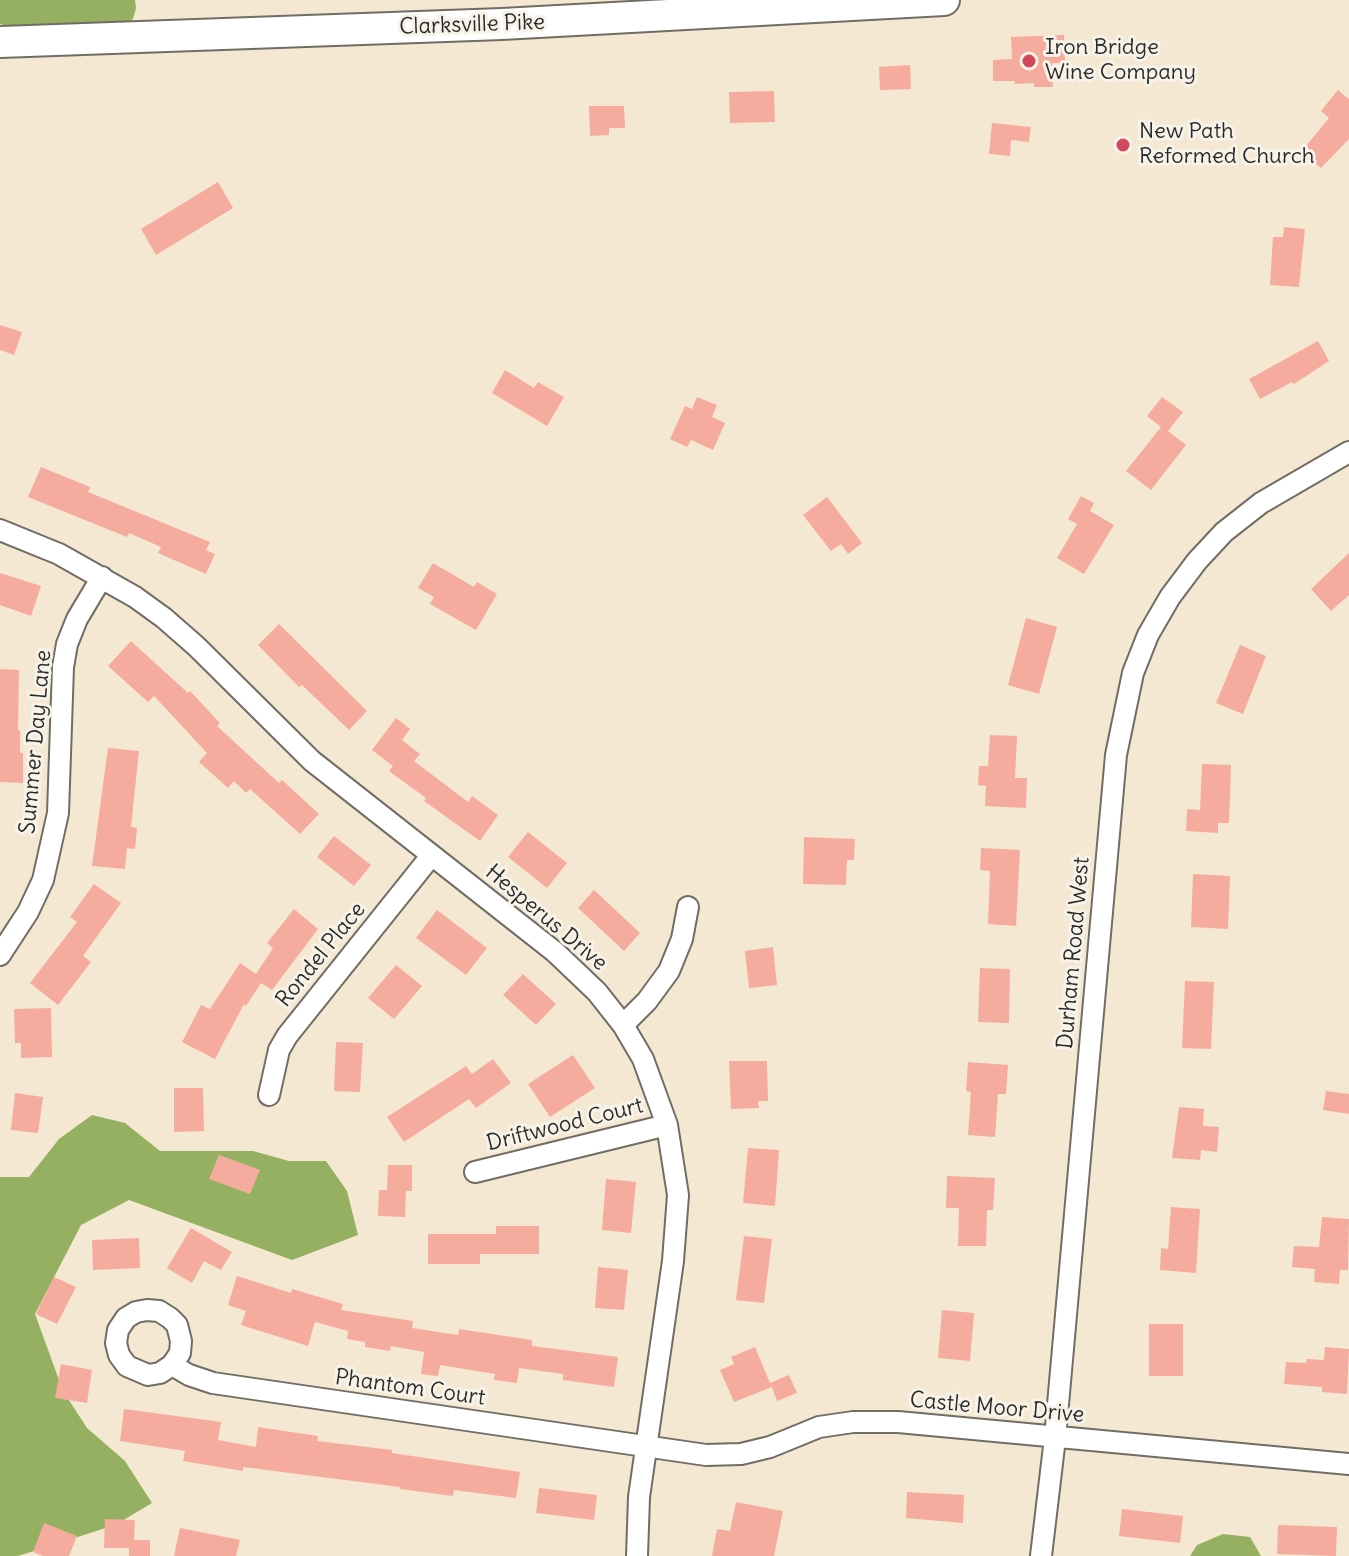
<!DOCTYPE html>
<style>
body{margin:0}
canvas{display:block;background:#f4e8d2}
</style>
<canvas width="1349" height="1556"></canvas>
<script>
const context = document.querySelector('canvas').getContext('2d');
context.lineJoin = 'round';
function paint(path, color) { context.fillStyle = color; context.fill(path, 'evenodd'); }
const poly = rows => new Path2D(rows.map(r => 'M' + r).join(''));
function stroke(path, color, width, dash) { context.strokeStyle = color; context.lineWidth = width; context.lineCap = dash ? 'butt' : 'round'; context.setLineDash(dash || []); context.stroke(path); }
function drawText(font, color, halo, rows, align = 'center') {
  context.font = font + ' Delius,sans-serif'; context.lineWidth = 6; context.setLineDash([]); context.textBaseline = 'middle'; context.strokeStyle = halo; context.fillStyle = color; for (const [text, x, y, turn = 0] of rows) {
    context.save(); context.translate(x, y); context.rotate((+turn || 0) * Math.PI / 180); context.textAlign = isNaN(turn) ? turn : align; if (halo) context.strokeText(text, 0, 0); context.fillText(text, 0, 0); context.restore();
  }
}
const forest = poly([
 [0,0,135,0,136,8,133,19,124,24,18,29,0,24],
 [92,1115,125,1123,160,1151,253,1151,289,1161,326,1161,347,1191,358,1235,292,1260,129,1200,81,1225,35,1314,63,1391,87,1428,125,1461,152,1503,115,1525,18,1556,0,1556,0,1177,29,1177,59,1139],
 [1223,1534,1250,1537,1261,1556,1190,1556,1197,1545]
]);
const building = poly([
 [1064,35,1065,63,1052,63,1053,87,1034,87,1034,83,1015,84,1015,81,993,81,993,60,1012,59,1011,37],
 [910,65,911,89,880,90,879,67],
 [1338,90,1349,99,1349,139,1321,168,1301,152,1329,118,1321,111],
 [774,91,775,122,730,123,729,92],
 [589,106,624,106,625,128,609,128,609,135,590,136],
 [992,123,1031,127,1029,142,1011,140,1010,156,989,154],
 [218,182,233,208,156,255,141,229],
 [1284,227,1305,229,1299,287,1270,285,1273,237,1283,237],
 [0,325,22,332,14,355,0,350],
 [1318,341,1329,361,1294,384,1292,382,1260,399,1249,379],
 [505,370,534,388,538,382,564,397,547,426,492,393],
 [697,397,717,405,712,417,725,423,713,450,691,440,687,447,670,439,685,406,692,409],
 [1162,397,1183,412,1168,431,1186,445,1151,490,1126,471,1161,427,1147,416],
 [41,467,90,487,88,492,210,542,206,550,215,554,206,574,158,553,161,547,129,533,127,537,28,497],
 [1081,496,1094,503,1090,511,1114,525,1084,574,1057,558,1077,524,1068,519],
 [827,497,862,543,848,554,841,544,831,551,803,515],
 [1349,553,1349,595,1331,611,1311,589],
 [433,563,474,587,477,582,497,594,476,630,430,604,434,597,418,588],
 [0,573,41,586,31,616,0,605],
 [1026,618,1057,627,1039,694,1008,685],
 [279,624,367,711,349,730,302,685,299,687,258,645],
 [131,641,188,693,190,691,220,723,217,726,279,783,282,780,319,814,300,834,250,789,246,793,234,781,228,788,199,762,207,753,154,696,148,702,108,666],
 [1240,645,1266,656,1243,714,1216,703],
 [0,669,19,670,18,730,20,730,20,753,23,753,23,783,0,782],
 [396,718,410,729,402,740,420,754,414,761,468,802,472,796,498,815,480,841,424,801,426,798,389,771,393,766,372,750],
 [990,735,1017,736,1015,778,1027,778,1026,808,985,806,986,786,978,785,979,766,988,766],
 [108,748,139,751,131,827,137,828,135,849,127,848,125,869,92,866],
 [1202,764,1231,765,1229,823,1218,823,1218,833,1186,831,1187,809,1200,810],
 [528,832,567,863,547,888,508,857],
 [334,836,371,865,354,886,317,857],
 [804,837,855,839,854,860,847,860,846,885,803,884],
 [981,848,1020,850,1016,926,988,924,990,871,980,870],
 [1193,874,1230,876,1228,929,1191,927],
 [94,884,121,903,83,956,91,962,58,1005,30,983,77,922,70,917],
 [594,890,640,933,624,951,578,908],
 [294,909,318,929,272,990,261,983,246,1006,244,1004,215,1059,182,1042,201,1005,210,1009,240,963,256,974,273,948,267,943],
 [437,910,487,948,466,975,416,938],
 [773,947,777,985,749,988,745,951],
 [396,965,422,986,394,1019,368,998],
 [980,968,1010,969,1009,1023,978,1022],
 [523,974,556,1004,536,1025,503,995],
 [1185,981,1214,982,1211,1049,1182,1048],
 [51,1008,52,1057,21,1058,21,1043,15,1043,14,1009],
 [336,1042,363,1043,360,1092,334,1091],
 [573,1055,595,1088,550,1117,528,1084],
 [493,1059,511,1083,476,1108,469,1099,404,1142,387,1117,466,1066,472,1074],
 [729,1061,767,1061,768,1101,758,1101,759,1108,731,1109],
 [968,1062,1008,1065,1006,1094,998,1094,995,1137,968,1135,971,1092,966,1091],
 [174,1088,203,1088,204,1131,174,1132],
 [1326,1091,1349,1094,1349,1114,1323,1110],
 [15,1093,43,1097,38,1133,11,1130],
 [1179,1107,1204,1109,1203,1126,1219,1127,1217,1152,1201,1150,1200,1160,1172,1158],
 [748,1148,779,1150,775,1206,743,1203],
 [219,1155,260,1170,250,1194,209,1179],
 [388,1165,412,1165,412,1191,406,1191,405,1217,378,1216,379,1190,387,1190],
 [947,1176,995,1178,993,1210,987,1210,986,1246,958,1246,959,1208,946,1208],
 [606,1179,636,1182,631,1233,602,1230],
 [1171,1207,1200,1209,1196,1273,1160,1270,1161,1248,1168,1249],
 [1322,1217,1349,1219,1348,1270,1340,1270,1339,1284,1314,1282,1315,1269,1292,1267,1294,1246,1319,1247],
 [496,1226,539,1226,539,1254,480,1254,480,1264,428,1264,428,1234,496,1234],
 [191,1228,232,1252,221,1270,204,1261,192,1283,167,1268],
 [744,1236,772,1239,764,1303,736,1300],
 [139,1238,140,1268,93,1270,92,1240],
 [598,1267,628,1270,624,1310,595,1308],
 [237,1276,291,1293,292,1289,343,1304,341,1310,413,1321,412,1328,458,1335,459,1329,532,1340,532,1346,618,1357,614,1387,563,1380,563,1374,519,1368,517,1383,494,1380,495,1374,440,1365,438,1376,421,1374,424,1352,391,1346,390,1351,365,1347,365,1342,347,1339,348,1331,315,1322,308,1346,241,1325,246,1311,228,1305],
 [54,1277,76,1287,57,1324,36,1314],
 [942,1310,974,1313,970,1361,938,1358],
 [1149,1324,1183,1324,1183,1376,1149,1376],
 [755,1347,770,1383,789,1375,797,1393,777,1401,772,1387,734,1402,720,1370,734,1364,731,1357],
 [1325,1347,1349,1349,1347,1394,1322,1392,1322,1387,1284,1384,1286,1362,1306,1363,1307,1359,1324,1360],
 [61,1364,92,1370,87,1403,55,1398],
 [124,1409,221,1422,218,1440,256,1447,258,1427,318,1436,317,1441,392,1450,392,1453,520,1472,516,1498,454,1490,453,1496,400,1489,400,1487,243,1467,243,1471,183,1461,185,1451,120,1441],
 [539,1488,597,1495,594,1520,536,1513],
 [907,1492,964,1495,963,1523,906,1518],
 [736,1502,783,1511,774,1556,712,1556,717,1529,730,1531],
 [1122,1509,1183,1516,1180,1543,1119,1536],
 [105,1519,135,1520,134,1540,150,1540,150,1556,129,1556,129,1548,104,1548],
 [44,1523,77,1536,69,1556,43,1556,33,1552],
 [1278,1525,1337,1527,1336,1556,1277,1554],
 [180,1528,240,1540,236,1556,174,1556]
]);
const street = poly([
 [0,530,59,554,135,597,164,618,196,646,312,761,555,952,597,992,623,1025,643,1059,667,1125,678,1195,673,1261,639,1497,637,1556],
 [0,955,28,912,43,880,58,813,63,667,67,644,77,619,102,577],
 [623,1025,647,1001,669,971,682,939,688,907],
 [269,1095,279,1050,287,1036,431,856],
 [475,1172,667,1125],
 [172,1365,160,1373,148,1375,127,1366,119,1355,116,1343,118,1330,126,1318,136,1312,147,1310,159,1311,170,1318,177,1325,181,1341,180,1353,172,1365,189,1375,213,1383,706,1455,741,1454,770,1447,819,1427,853,1422,898,1422,1349,1464],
 [1041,1556,1055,1438,1116,755,1133,673,1148,635,1170,597,1197,561,1224,532,1261,503,1349,452]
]);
const primary = poly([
 [0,42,502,24,944,0]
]);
const markers = [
 [1029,61,8,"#d1495b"],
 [1123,145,8,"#d1495b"]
];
const streetNames = [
 ["Clarksville Pike",472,25,-2],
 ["Summer Day Lane",36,742,-85],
 ["Hesperus Drive",546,918,40],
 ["Durham Road West",1074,953,-85],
 ["Rondel Place",321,955,-51],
 ["Driftwood Court",565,1125,-14],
 ["Phantom Court",410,1388,8],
 ["Castle Moor Drive",997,1408,5]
];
const poiNames = [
 ["Iron Bridge",1045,48],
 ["Wine Company",1045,73],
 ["New Path",1139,132],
 ["Reformed Church",1139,157]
];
paint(forest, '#96b061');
paint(building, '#f5ac9f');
stroke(street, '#716d65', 24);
stroke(primary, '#716d65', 34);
stroke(street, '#fff', 20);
stroke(primary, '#fff', 30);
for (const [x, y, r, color] of markers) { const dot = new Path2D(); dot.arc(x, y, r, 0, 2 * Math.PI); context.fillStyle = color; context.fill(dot); stroke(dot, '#f7f3e8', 3); }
drawText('22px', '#2b2b2b', '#f7f3e8', streetNames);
drawText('22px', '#2b2b2b', '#f7f3e8', poiNames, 'left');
</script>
